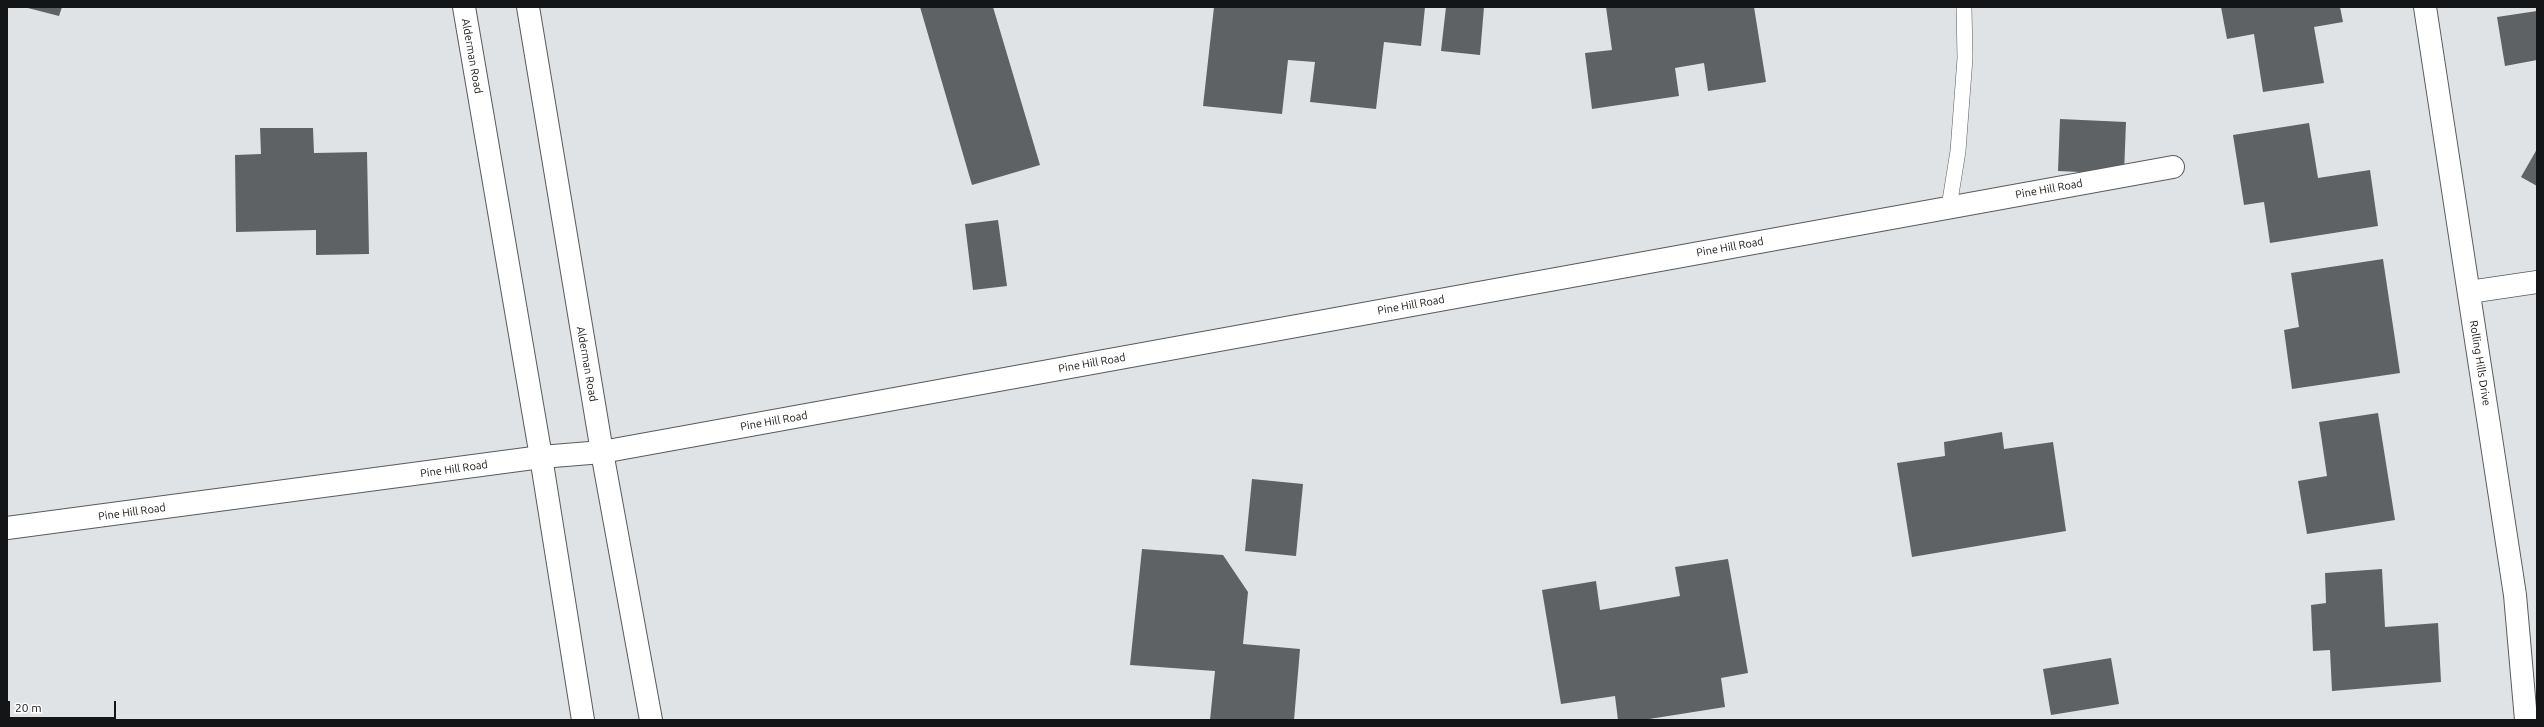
<!DOCTYPE html>
<style>
body{margin:0}
#map{position:relative;width:2544px;height:727px;overflow:hidden;background:#e0e3e6;font-family:Ubuntu,sans-serif}
canvas{display:block}
.frame{position:absolute;inset:0;border:8px solid #141516;pointer-events:none}
.scale{position:absolute;left:8px;top:701px;width:108px;height:18px;box-sizing:border-box;border:2px solid #141516;border-top:0;padding-left:5px;font-size:12px;line-height:14px;white-space:nowrap;color:#141516;-webkit-text-stroke:3px #fff;paint-order:stroke}
</style>
<div id="map">
<canvas width="2544" height="727"></canvas>
<div class="frame"></div>
<div class="scale">20 m</div>
</div>
<script>
const context = document.querySelector('canvas').getContext('2d');
context.lineJoin = 'round';
function paint(path, color) { context.fillStyle = color; context.fill(path, 'evenodd'); }
const poly = rows => new Path2D(rows.map(r => 'M' + r).join(''));
function stroke(path, color, width, dash) { context.strokeStyle = color; context.lineWidth = width; context.lineCap = dash ? 'butt' : 'round'; context.setLineDash(dash || []); context.stroke(path); }
function drawText(font, color, halo, rows, align = 'center') {
  context.font = font + ' Ubuntu,sans-serif'; context.lineWidth = 4; context.setLineDash([]); context.textBaseline = 'middle'; context.strokeStyle = halo; context.fillStyle = color; for (const [text, x, y, turn = 0] of rows) {
    context.save(); context.translate(x, y); context.rotate((+turn || 0) * Math.PI / 180); context.textAlign = isNaN(turn) ? turn : align; if (halo) context.strokeText(text, 0, 0); context.fillText(text, 0, 0); context.restore();
  }
}
const building = poly([
 [24,7,62,7,59,16],
 [920,7,993,7,1040,165,972,185],
 [1214,7,1425,7,1421,46,1384,42,1376,109,1310,102,1315,62,1288,60,1282,114,1203,106],
 [1446,7,1484,7,1480,55,1441,51],
 [1606,7,1754,7,1766,82,1708,91,1704,63,1675,68,1679,96,1592,109,1585,53,1612,50],
 [2221,7,2340,7,2343,22,2314,27,2324,83,2263,92,2254,34,2227,39],
 [2537,11,2537,60,2505,66,2497,17],
 [2060,119,2126,122,2124,174,2058,171],
 [2309,123,2318,178,2370,170,2378,226,2270,243,2264,202,2244,205,2233,135],
 [260,128,313,128,314,153,367,152,369,254,316,255,316,230,236,232,235,155,261,154],
 [2537,149,2537,186,2521,177],
 [998,220,1007,286,973,290,965,224],
 [2383,259,2400,373,2292,389,2284,330,2299,327,2291,273],
 [2378,413,2395,520,2307,534,2298,481,2327,476,2319,422],
 [2002,432,2004,449,2053,442,2066,531,1912,557,1897,463,1945,456,1944,442],
 [1252,479,1303,484,1296,556,1245,551],
 [1142,549,1223,555,1248,592,1243,644,1300,649,1294,720,1210,720,1215,671,1130,665],
 [1728,559,1748,673,1721,678,1725,707,1643,720,1618,720,1615,696,1561,704,1542,590,1596,581,1600,610,1680,596,1675,567],
 [2382,569,2385,627,2438,623,2441,682,2332,691,2330,650,2313,651,2311,605,2326,603,2325,573],
 [2111,658,2119,704,2051,715,2043,669]
]);
const lane = poly([
 [1949,207,1958,151,1965,58,1964,7]
]);
const street = poly([
 [2425,7,2515,595,2526,720],
 [2469,292,2537,282],
 [7,528,541,457,602,452,2173,167]
]);
const secondary = poly([
 [464,7,541,457,583,720],
 [528,7,602,452,651,720]
]);
const streetNames = [
 ["Alderman Road",472,56,80],
 ["Pine Hill Road",2049,189,-10],
 ["Pine Hill Road",1730,247,-10],
 ["Pine Hill Road",1411,305,-10],
 ["Pine Hill Road",1092,363,-10],
 ["Rolling Hills Drive",2480,363,81],
 ["Alderman Road",587,364,80],
 ["Pine Hill Road",774,421,-10],
 ["Pine Hill Road",454,469,-8],
 ["Pine Hill Road",132,512,-8]
];
paint(building, '#5f6264');
stroke(lane, '#585b5e', 16);
stroke(street, '#585b5e', 24);
stroke(secondary, '#585b5e', 24);
stroke(lane, '#fff', 15);
stroke(street, '#fff', 22);
stroke(secondary, '#fff', 22);
drawText('11px', '#141516', '#fff', streetNames);
</script>
